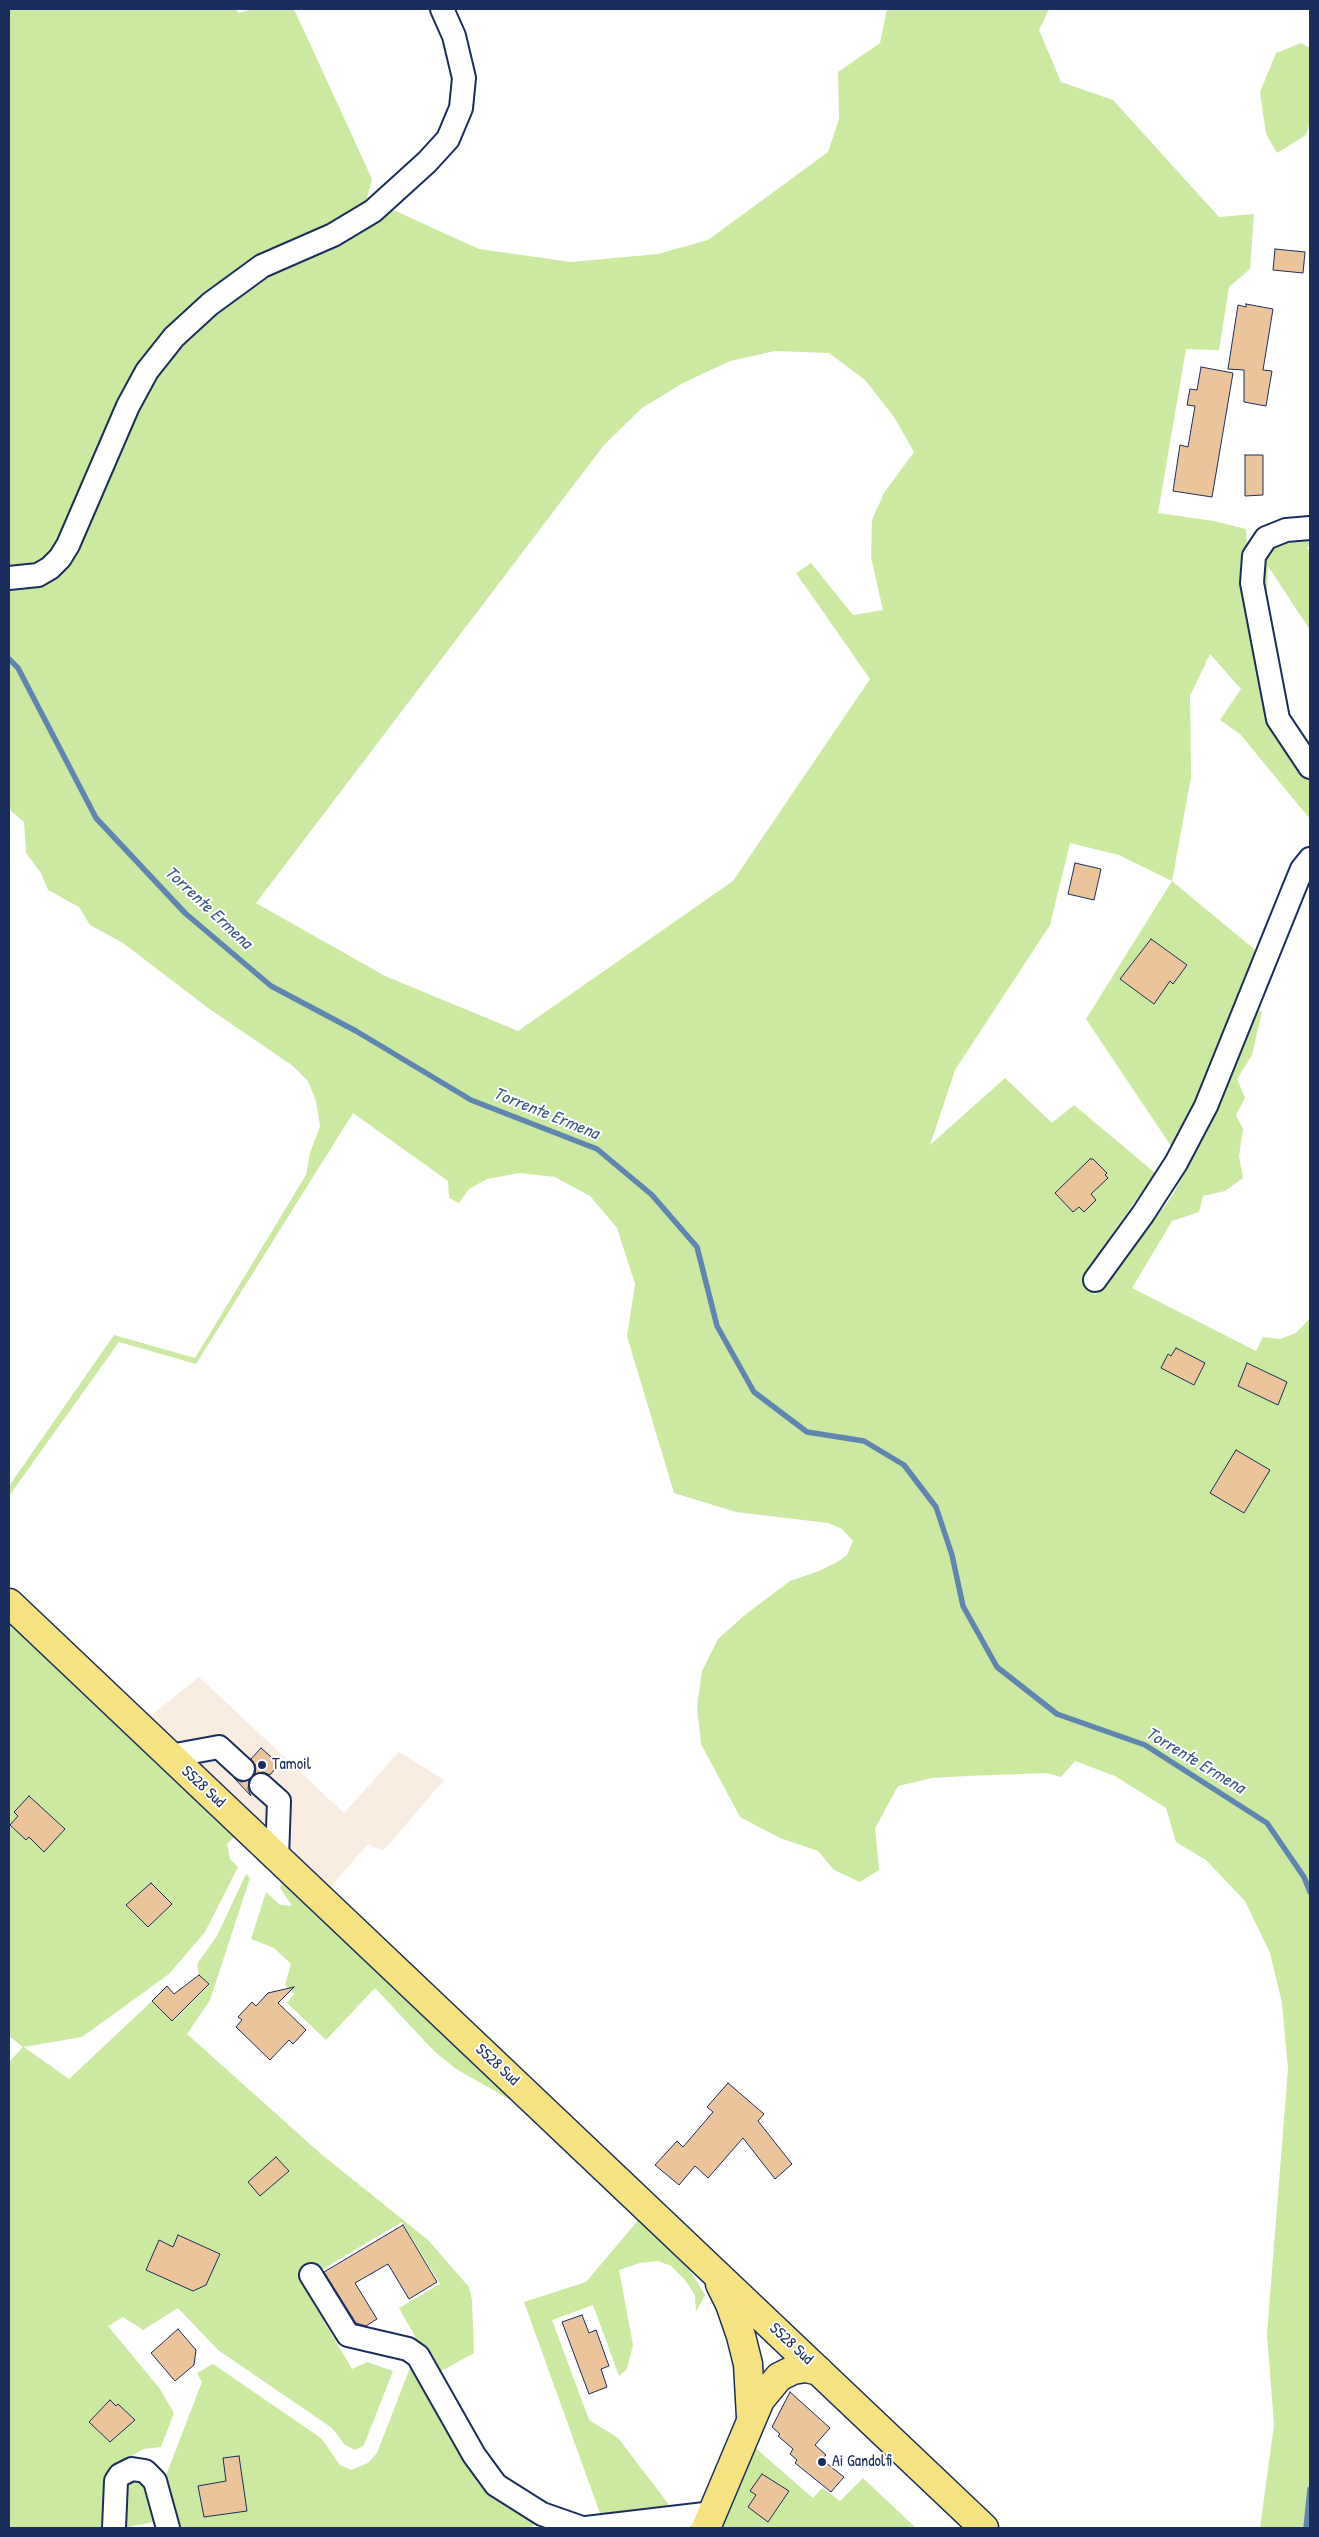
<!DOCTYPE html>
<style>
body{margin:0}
#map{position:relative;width:1319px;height:2537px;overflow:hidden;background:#fff;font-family:"Patrick Hand",sans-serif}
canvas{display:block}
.frame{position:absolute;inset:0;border:10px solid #1b2f5e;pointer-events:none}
</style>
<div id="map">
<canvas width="1319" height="2537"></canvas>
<div class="frame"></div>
</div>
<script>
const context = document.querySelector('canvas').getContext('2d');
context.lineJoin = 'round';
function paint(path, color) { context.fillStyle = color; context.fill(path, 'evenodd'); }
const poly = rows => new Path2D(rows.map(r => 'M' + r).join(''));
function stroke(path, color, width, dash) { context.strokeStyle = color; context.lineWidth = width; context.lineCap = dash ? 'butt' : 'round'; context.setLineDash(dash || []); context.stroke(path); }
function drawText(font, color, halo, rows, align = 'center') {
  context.font = font + ' "Patrick Hand",sans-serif'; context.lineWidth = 4; context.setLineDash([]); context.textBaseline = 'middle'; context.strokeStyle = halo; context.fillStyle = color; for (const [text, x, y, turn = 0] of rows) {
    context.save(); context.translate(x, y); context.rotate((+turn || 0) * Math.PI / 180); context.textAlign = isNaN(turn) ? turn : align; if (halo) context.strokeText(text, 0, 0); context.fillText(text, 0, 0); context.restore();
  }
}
const built = poly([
 [199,1677,344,1813,399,1752,444,1780,383,1851,368,1844,328,1890,149,1717]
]);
const green = poly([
 [9,9,236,9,238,13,253,9,294,9,372,179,366,202,202,301,46,559,35,565,9,568],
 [887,9,1049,9,1039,30,1061,82,1113,100,1219,217,1254,214,1250,269,1229,287,1219,350,1186,349,1158,513,1214,521,1246,529,1247,546,1294,760,1310,780,1310,819,1240,734,1220,720,1241,689,1210,654,1190,696,1191,777,1172,881,1260,954,1187,1123,1173,1149,1086,1019,1172,881,1119,855,1070,843,1050,925,955,1070,930,1145,1005,1078,1052,1123,1074,1105,1155,1173,1088,1268,1086,1282,1095,1295,1109,1282,1172,1196,1212,1123,1256,1009,1262,1012,1252,1055,1237,1079,1245,1098,1236,1115,1243,1129,1239,1156,1243,1178,1225,1191,1203,1196,1199,1212,1172,1221,1132,1288,1256,1351,1263,1337,1280,1339,1296,1333,1310,1318,1310,2528,1260,2528,1274,2425,1267,2334,1288,2069,1282,2003,1270,1953,1245,1901,1206,1860,1176,1842,1166,1808,1115,1776,1075,1761,1061,1777,1046,1773,967,1776,932,1778,898,1786,875,1828,879,1870,860,1882,834,1870,818,1851,780,1838,740,1817,701,1744,697,1707,702,1671,718,1639,746,1614,790,1581,819,1571,837,1562,847,1555,853,1541,842,1529,828,1523,736,1512,674,1493,627,1336,635,1284,617,1228,590,1196,555,1177,520,1173,487,1179,469,1189,459,1203,449,1198,448,1181,353,1113,196,1364,119,1342,9,1496,9,1486,114,1335,195,1358,306,1175,310,1153,320,1126,316,1101,308,1081,293,1066,208,1008,123,943,90,925,79,907,48,890,41,873,26,853,24,822,9,809,9,585,34,583,145,391,181,342,255,280,391,209,479,249,571,262,658,254,708,240,828,152,839,119,838,72,880,43],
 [775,351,829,353,865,380,894,417,914,452,884,493,872,520,871,557,883,610,853,615,811,563,796,573,870,679,733,881,518,1031,385,976,256,903,604,445,642,408,683,383,730,361],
 [1301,43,1310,48,1310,122,1306,135,1277,153,1266,134,1260,92,1276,53],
 [1310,536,1310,547,1307,547,1310,553,1310,630,1268,566,1266,609,1261,578,1263,561,1269,551,1277,544],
 [9,1621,235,1836,227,1844,230,1859,238,1867,205,1932,169,1974,82,2037,24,2047,69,2079,152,2001,173,2021,209,1985,199,1975,197,1964,217,1936,246,1874,250,1878,210,2000,187,2034,321,2154,428,2240,469,2287,472,2300,474,2353,436,2374,399,2308,440,2284,402,2222,301,2282,352,2369,367,2362,393,2371,366,2440,363,2446,355,2450,345,2445,332,2428,218,2350,178,2308,143,2330,123,2317,108,2326,160,2389,174,2413,161,2447,143,2449,116,2466,105,2528,9,2528,9,2062,23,2047,9,2036],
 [283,1882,384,1978,518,2104,456,2069,434,2051,375,1988,326,2040,287,2003,294,1994,285,1985,291,1964,274,1948,251,1939,266,1892,280,1905,292,1906,280,1888],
 [640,2218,687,2266,705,2295,696,2312,695,2295,685,2280,671,2266,658,2261,640,2263,619,2270,633,2345,627,2369,619,2376,593,2305,552,2320,589,2420,618,2438,673,2510,602,2519,524,2302,586,2282],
 [413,2360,536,2519,532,2528,175,2528,163,2483,202,2382,197,2373,213,2364,321,2438,340,2465,351,2470,368,2463,377,2453],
 [754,2447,813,2498,822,2488,840,2501,863,2478,916,2528,718,2528],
 [143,2478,159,2521,123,2528,125,2481]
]);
const stream = poly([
 [9,659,18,668,96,818,185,913,271,986,356,1031,471,1100,597,1149,652,1195,697,1247,717,1326,754,1392,807,1432,864,1441,904,1465,936,1507,952,1555,963,1606,997,1667,1057,1714,1145,1745,1267,1823,1304,1877,1310,1892],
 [1306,2528,1310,2489]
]);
const building = poly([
 [1275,249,1305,252,1303,273,1273,270,1275,249],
 [1246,304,1273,309,1263,370,1272,371,1266,406,1244,402,1244,370,1228,369,1238,305,1246,307,1246,304],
 [1201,367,1233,373,1212,497,1173,491,1180,445,1188,447,1195,406,1187,405,1190,389,1197,390,1201,367],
 [1245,455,1263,455,1263,495,1245,496,1245,455],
 [1075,863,1101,869,1094,900,1068,894,1075,863],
 [1151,939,1187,965,1173,984,1170,981,1154,1004,1120,979,1151,939],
 [1090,1159,1093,1159,1107,1173,1105,1175,1108,1178,1091,1194,1096,1200,1084,1212,1079,1207,1073,1212,1055,1193,1090,1159],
 [1176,1348,1205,1363,1194,1385,1161,1368,1168,1354,1171,1356,1176,1348],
 [1247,1363,1287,1382,1278,1405,1238,1386,1247,1363],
 [1236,1450,1270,1470,1244,1513,1210,1493,1236,1450],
 [261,1748,279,1764,270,1775,263,1772,255,1774,256,1766,251,1759,261,1748],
 [234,1778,241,1782,249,1780,248,1789,251,1796,234,1778],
 [29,1796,65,1829,44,1852,29,1837,26,1840,10,1825,18,1816,14,1812,29,1796],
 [151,1883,172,1904,148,1927,126,1905,151,1883],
 [199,1975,209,1984,172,2021,152,2001,167,1986,174,1994,199,1975],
 [294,1987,278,2003,306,2030,293,2044,289,2040,270,2060,236,2027,242,2020,238,2017,252,2002,256,2006,268,1993,294,1987],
 [728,2083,764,2114,758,2121,792,2164,775,2179,743,2138,708,2178,695,2166,679,2185,655,2165,677,2141,683,2147,713,2112,707,2107,728,2083],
 [276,2157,289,2171,260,2196,248,2182,276,2157],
 [403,2225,437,2282,409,2299,388,2264,355,2283,377,2319,366,2326,356,2323,324,2272,403,2225],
 [178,2235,220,2254,206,2285,193,2291,146,2270,159,2240,173,2247,178,2235],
 [582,2315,589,2333,596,2330,609,2366,601,2369,607,2387,589,2394,562,2322,582,2315],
 [178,2329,196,2350,194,2365,175,2381,151,2353,178,2329],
 [790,2392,830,2428,815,2445,826,2455,821,2459,844,2477,831,2492,795,2463,797,2460,790,2454,793,2449,778,2436,780,2434,772,2427,790,2392],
 [110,2400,116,2406,118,2404,135,2420,110,2442,89,2422,110,2400],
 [239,2456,247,2511,204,2517,198,2486,226,2481,223,2458,239,2456],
 [762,2474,789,2491,768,2522,748,2507,756,2495,750,2491,762,2474]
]);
const minor = poly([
 [1310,528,1286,530,1266,538,1254,556,1252,583,1278,719,1310,767],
 [9,578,38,575,50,568,60,558,68,545,128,406,147,371,174,337,210,304,262,266,333,235,373,211,427,162,448,139,461,108,464,78,454,36,442,9],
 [1095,1280,1143,1214,1176,1163,1206,1106,1295,886,1302,869,1310,859],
 [170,1756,219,1747,243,1769],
 [261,1785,279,1801,277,1858],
 [311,2275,348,2335,408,2349,418,2356,474,2455,496,2485,542,2514,582,2528],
 [114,2528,116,2481,120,2475,132,2469,145,2471,155,2481,168,2528],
 [586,2528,713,2513]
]);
const major = poly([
 [9,1603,984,2528],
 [720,2284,730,2304,741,2336,748,2364,751,2417],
 [706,2528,760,2400,779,2377,793,2370,806,2368,819,2371]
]);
const markers = [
 [262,1765,5,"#1b2f5e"],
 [822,2462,5,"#1b2f5e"]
];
const poiNames = [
 ["Tamoil",272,1765],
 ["Ai Gandolfi",832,2462]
];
const streetNames = [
 ["SS28 Sud",203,1787,43],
 ["SS28 Sud",497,2065,43],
 ["SS28 Sud",791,2344,43]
];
const waterNames = [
 ["Torrente Ermena",208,908,43],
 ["Torrente Ermena",546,1114,22],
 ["Torrente Ermena",1195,1761,31]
];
paint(built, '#f9ede1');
paint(green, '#cbe9a1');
stroke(stream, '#5e86b1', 5.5);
paint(building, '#ecc49c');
stroke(building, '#1b2f5e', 1);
stroke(minor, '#1b2f5e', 26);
stroke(major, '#1b2f5e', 31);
stroke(minor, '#fff', 22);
stroke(major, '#f6e281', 28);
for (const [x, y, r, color] of markers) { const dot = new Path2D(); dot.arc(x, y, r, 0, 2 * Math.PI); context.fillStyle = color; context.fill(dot); stroke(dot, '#fff', 2); }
drawText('16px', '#1b2f5e', '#fff', poiNames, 'left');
drawText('16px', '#1b2f5e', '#fff', streetNames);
drawText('italic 18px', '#3d5a88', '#fff', waterNames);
</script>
